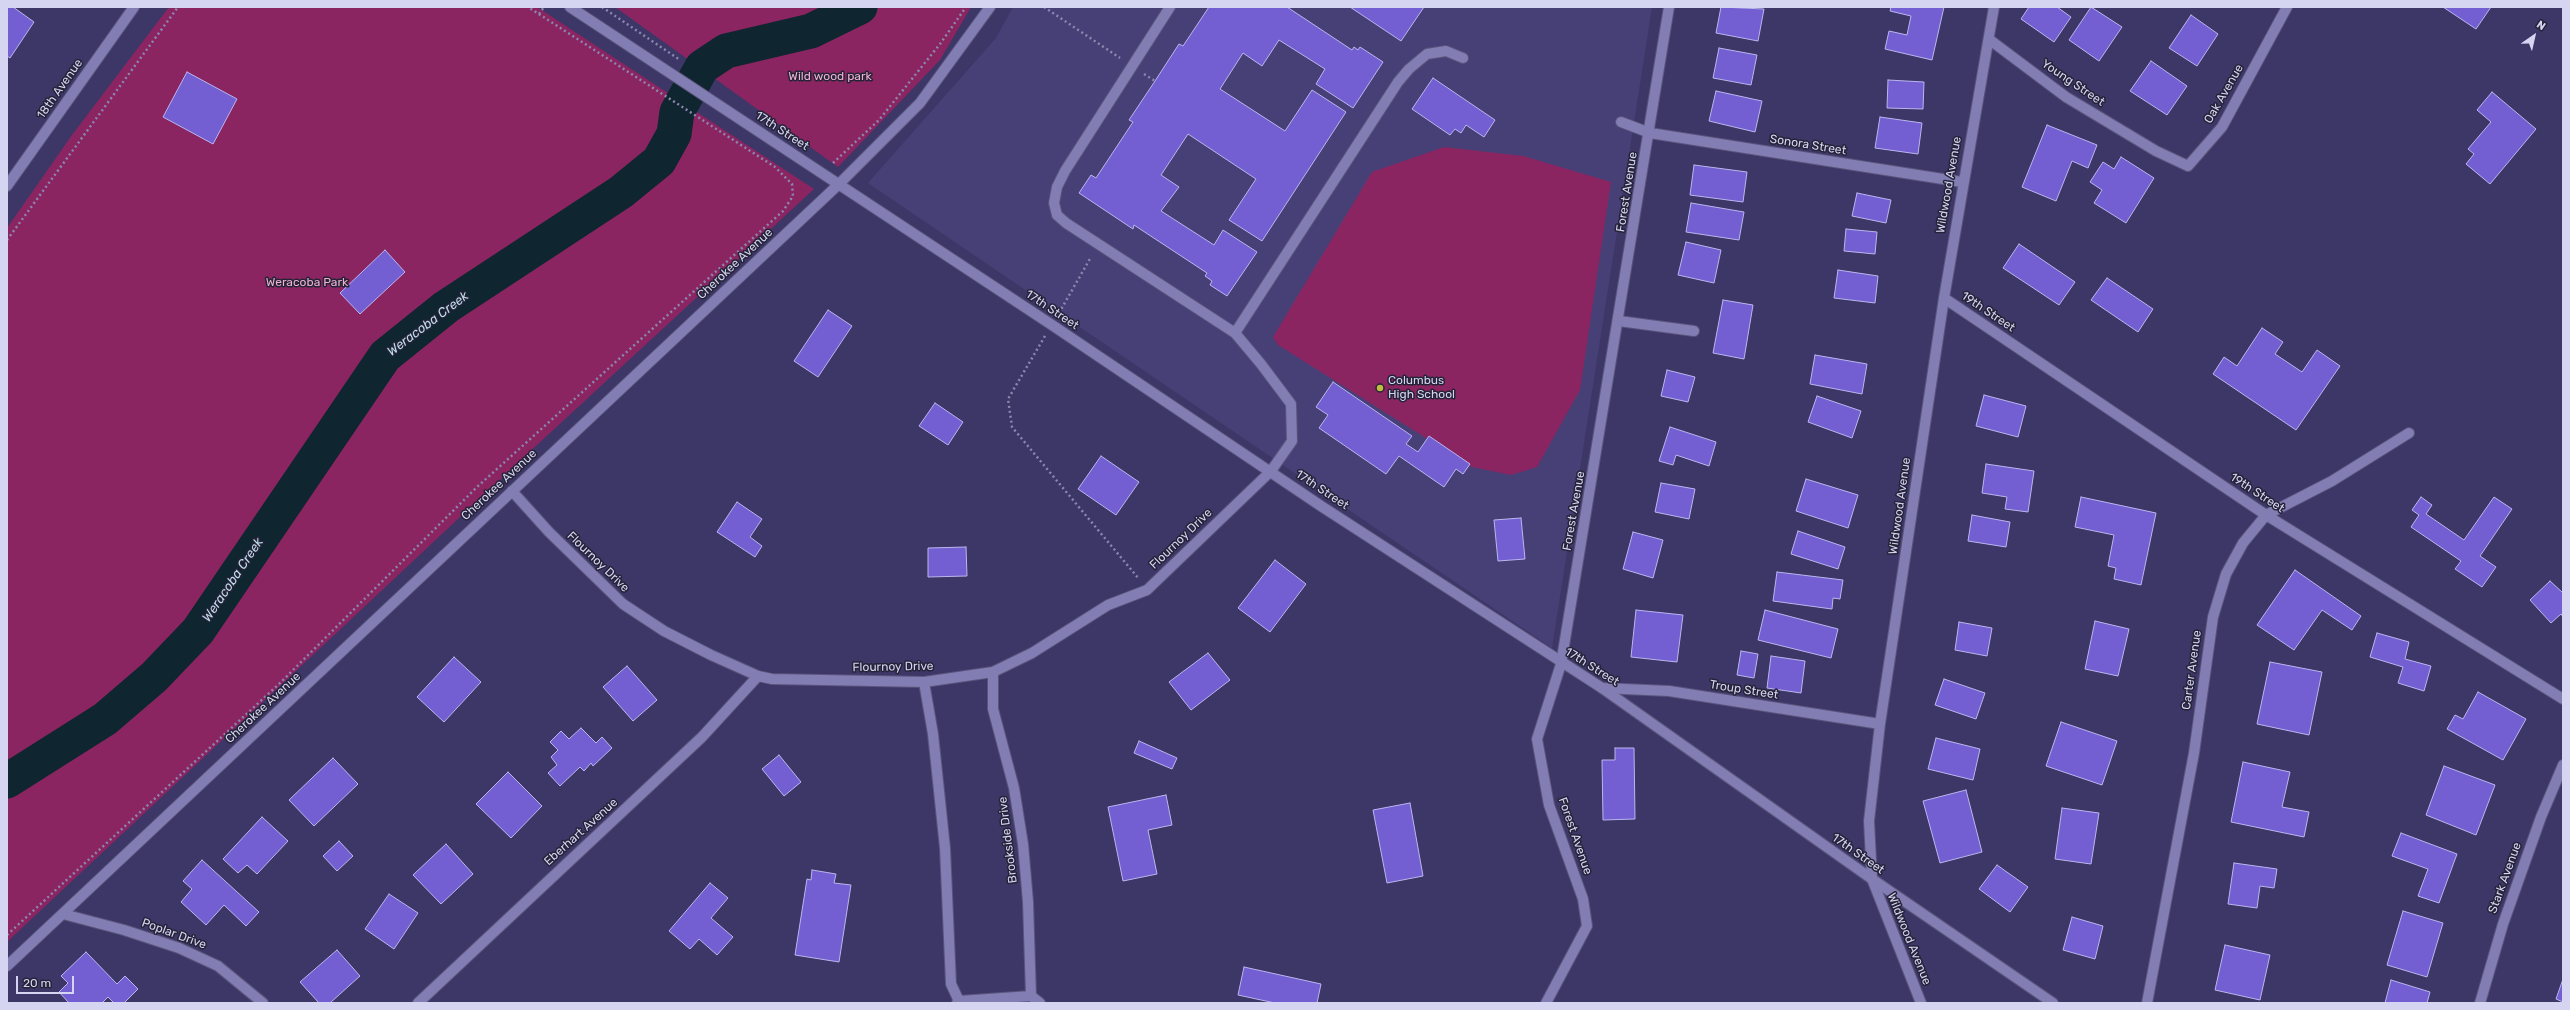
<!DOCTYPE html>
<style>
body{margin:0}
#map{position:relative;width:2570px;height:1010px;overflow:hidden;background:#3d3767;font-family:Rubik,sans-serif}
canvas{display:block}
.frame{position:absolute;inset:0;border:8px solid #d5d4f1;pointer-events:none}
.north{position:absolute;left:2514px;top:16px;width:40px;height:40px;-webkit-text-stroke:3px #252338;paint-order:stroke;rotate:34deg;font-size:11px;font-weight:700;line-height:16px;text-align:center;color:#d5d4f1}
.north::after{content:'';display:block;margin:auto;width:14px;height:18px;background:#d5d4f1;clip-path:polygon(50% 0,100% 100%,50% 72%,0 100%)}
.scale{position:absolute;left:16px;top:976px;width:58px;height:18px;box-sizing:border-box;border:2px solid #d5d4f1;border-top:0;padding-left:5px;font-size:12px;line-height:14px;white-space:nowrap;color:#d5d4f1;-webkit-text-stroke:3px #252338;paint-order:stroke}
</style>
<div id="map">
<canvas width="2570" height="1010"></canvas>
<div class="frame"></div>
<div class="north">N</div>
<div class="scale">20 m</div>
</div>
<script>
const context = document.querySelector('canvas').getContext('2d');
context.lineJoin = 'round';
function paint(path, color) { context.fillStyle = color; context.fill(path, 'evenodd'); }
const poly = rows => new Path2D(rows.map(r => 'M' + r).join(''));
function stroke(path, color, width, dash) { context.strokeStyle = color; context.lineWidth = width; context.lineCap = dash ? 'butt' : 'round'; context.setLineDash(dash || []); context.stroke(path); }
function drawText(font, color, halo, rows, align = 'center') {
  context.font = font + ' Rubik,sans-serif'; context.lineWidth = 3; context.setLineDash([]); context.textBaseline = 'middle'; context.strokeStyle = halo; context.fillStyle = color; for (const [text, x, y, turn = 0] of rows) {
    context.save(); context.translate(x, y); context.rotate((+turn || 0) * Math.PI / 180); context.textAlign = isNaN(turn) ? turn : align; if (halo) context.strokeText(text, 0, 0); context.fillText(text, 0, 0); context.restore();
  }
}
const built = poly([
 [1013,7,1652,7,1552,648,868,183,996,38]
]);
const green = poly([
 [169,7,537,7,814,189,524,457,7,942,7,228,72,135],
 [615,7,971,7,940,60,838,167],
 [1444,147,1523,156,1611,182,1580,390,1537,467,1511,475,1472,467,1278,345,1273,337,1372,172]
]);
const river = poly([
 [7,781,105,719,154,677,198,631,385,356,446,307,621,192,659,161,674,134,677,112,702,67,726,51,811,31,860,7]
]);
const building = poly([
 [7,7,13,7,34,22,10,58,7,56,7,7],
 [1209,7,1287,7,1352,50,1354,47,1358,50,1360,47,1383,62,1353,108,1316,84,1325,69,1279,40,1262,66,1243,53,1220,89,1285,131,1312,90,1346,112,1262,241,1229,220,1256,179,1188,134,1161,175,1179,187,1161,211,1214,245,1223,230,1257,252,1227,296,1210,285,1212,281,1205,276,1207,273,1134,225,1133,229,1079,193,1091,175,1096,178,1133,122,1129,120,1155,81,1179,44,1183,46,1209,7],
 [1350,7,1424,7,1401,41,1350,7],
 [1721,7,1764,9,1758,41,1716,33,1721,7],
 [1891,7,1944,7,1932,60,1885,49,1889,31,1907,35,1911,16,1890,11,1891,7],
 [2029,7,2057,7,2071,17,2054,42,2021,19,2029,7],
 [2091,7,2122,27,2099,61,2069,40,2091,7],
 [2443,7,2491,7,2476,29,2443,7],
 [2191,15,2218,34,2197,66,2169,48,2191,15],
 [1719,48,1757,55,1751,85,1713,78,1719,48],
 [2151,61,2187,86,2167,115,2130,91,2151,61],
 [187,72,237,99,213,144,163,117,187,72],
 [1433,78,1495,120,1484,137,1466,125,1461,133,1455,129,1450,135,1412,109,1433,78],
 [1888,80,1924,82,1923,109,1887,108,1888,80],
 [1716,91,1762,101,1755,132,1709,121,1716,91],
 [2492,92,2536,129,2490,184,2466,164,2474,154,2468,149,2491,122,2477,110,2492,92],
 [1880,117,1922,123,1918,154,1875,148,1880,117],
 [2047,125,2097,145,2088,168,2072,161,2056,201,2022,187,2047,125],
 [2121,157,2154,178,2126,223,2094,203,2102,190,2090,182,2103,162,2114,169,2121,157],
 [1694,165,1747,172,1743,202,1690,195,1694,165],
 [1857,193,1891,200,1886,223,1852,216,1857,193],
 [1691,203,1744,212,1739,240,1686,232,1691,203],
 [1846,229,1877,232,1875,254,1844,251,1846,229],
 [1686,242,1721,250,1714,283,1678,275,1686,242],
 [2019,244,2075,282,2059,305,2003,268,2019,244],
 [385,250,405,272,360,314,340,293,385,250],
 [1838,270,1878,276,1875,303,1834,298,1838,270],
 [2107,278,2153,309,2138,332,2091,300,2107,278],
 [1723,300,1753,305,1744,359,1713,353,1723,300],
 [828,310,852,326,818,377,794,361,828,310],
 [2262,328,2283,342,2275,354,2302,372,2317,350,2340,366,2296,430,2213,374,2224,357,2237,366,2262,328],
 [1815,355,1867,364,1862,394,1810,384,1815,355],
 [1667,370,1695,377,1688,402,1661,396,1667,370],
 [1333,382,1412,436,1406,444,1418,452,1429,436,1470,464,1463,474,1456,469,1444,487,1399,456,1386,474,1319,428,1328,415,1316,407,1333,382],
 [1984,395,2026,406,2018,437,1976,426,1984,395],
 [1817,396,1861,411,1852,438,1808,422,1817,396],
 [935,403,963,422,948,445,919,426,935,403],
 [1670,427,1716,442,1709,466,1676,455,1673,465,1659,461,1670,427],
 [1101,456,1139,482,1116,515,1078,489,1101,456],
 [1986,464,2034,471,2028,512,2005,509,2007,497,1982,493,1986,464],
 [1806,479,1858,495,1848,528,1796,511,1806,479],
 [1661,483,1695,489,1689,519,1655,512,1661,483],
 [2081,497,2156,513,2141,585,2114,579,2116,568,2108,566,2114,535,2075,527,2081,497],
 [2421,497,2432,505,2426,514,2464,540,2494,497,2512,509,2480,556,2496,567,2482,587,2455,569,2461,561,2411,527,2419,515,2412,510,2421,497],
 [737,502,762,519,750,537,762,546,755,557,717,532,737,502],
 [1972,515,2010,522,2006,547,1968,541,1972,515],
 [1521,518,1525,559,1498,561,1494,520,1521,518],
 [1798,531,1845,547,1838,569,1791,554,1798,531],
 [1633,532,1663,540,1653,578,1623,569,1633,532],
 [966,547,967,576,928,577,928,548,966,547],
 [1275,560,1306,584,1270,632,1238,608,1275,560],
 [2295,570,2361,616,2352,630,2322,610,2294,650,2257,625,2295,570],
 [1777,572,1843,580,1840,599,1833,598,1832,609,1773,601,1777,572],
 [2550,581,2563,593,2563,617,2561,614,2551,623,2530,600,2550,581],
 [1636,610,1683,615,1677,662,1631,657,1636,610],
 [1765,610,1838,629,1831,658,1758,640,1765,610],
 [2095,621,2129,629,2118,676,2085,669,2095,621],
 [1959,622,1992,628,1987,656,1955,650,1959,622],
 [2377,633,2409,642,2405,659,2431,666,2424,691,2398,683,2403,667,2370,657,2377,633],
 [1741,651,1758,654,1754,678,1737,675,1741,651],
 [1208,653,1230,680,1191,710,1169,682,1208,653],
 [1771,656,1805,661,1801,693,1767,688,1771,656],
 [454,657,481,682,444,722,417,697,454,657],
 [2270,662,2322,672,2309,735,2257,724,2270,662],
 [627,666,657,700,633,721,603,687,627,666],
 [1944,679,1985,693,1976,719,1935,705,1944,679],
 [2478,692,2526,719,2503,760,2447,729,2455,715,2463,719,2478,692],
 [2061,722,2117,741,2102,785,2046,766,2061,722],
 [581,728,596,743,602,737,612,748,593,766,591,763,584,771,580,767,560,786,548,773,557,765,551,757,558,750,550,742,561,731,569,739,581,728],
 [1936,738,1980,749,1973,780,1928,769,1936,738],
 [1139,741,1177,758,1172,769,1134,753,1139,741],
 [1615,748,1634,748,1635,819,1603,820,1602,760,1615,760,1615,748],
 [779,755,801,782,784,796,762,769,779,755],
 [333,758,358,784,314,826,289,800,333,758],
 [2243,762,2290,772,2282,807,2309,812,2304,837,2231,822,2243,762],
 [2444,766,2495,785,2476,835,2426,815,2444,766],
 [508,772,542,806,511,838,476,804,508,772],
 [1966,790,1982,852,1940,863,1923,801,1966,790],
 [1166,795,1172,825,1148,830,1157,874,1123,881,1108,807,1166,795],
 [1410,803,1423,876,1387,883,1373,810,1410,803],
 [2062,808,2099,813,2091,864,2055,859,2062,808],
 [262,817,288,841,257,874,247,865,238,873,223,859,262,817],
 [2401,833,2457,854,2439,903,2418,896,2428,869,2392,856,2401,833],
 [339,841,353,856,337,871,323,856,339,841],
 [446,844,473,874,441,904,413,875,446,844],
 [202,860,259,912,246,926,224,905,206,925,181,902,192,889,183,881,202,860],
 [2234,863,2277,869,2274,888,2260,886,2257,908,2228,904,2234,863],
 [1997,865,2028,887,2010,912,1979,889,1997,865],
 [812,870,836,874,834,883,851,885,839,962,795,955,807,879,811,880,812,870],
 [710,883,728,898,711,918,733,937,717,955,699,939,690,949,669,931,710,883],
 [389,894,418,913,394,949,365,929,389,894],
 [2403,911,2443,923,2427,977,2387,965,2403,911],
 [2072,917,2103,926,2095,959,2063,950,2072,917],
 [2225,945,2270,955,2260,1000,2215,990,2225,945],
 [337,950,360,976,330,1003,319,1003,300,982,337,950],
 [86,952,117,984,125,976,138,989,124,1003,114,1003,108,997,102,1003,69,1003,59,992,68,983,61,976,86,952],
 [1244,967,1321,984,1317,1003,1275,1003,1238,995,1244,967],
 [2563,979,2563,1002,2556,999,2563,979],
 [2391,980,2430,992,2427,1003,2385,1003,2391,980]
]);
const path = poly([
 [602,7,680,60],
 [1044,7,1120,58],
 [539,14,544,7],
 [1144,74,1155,81],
 [833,163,879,120,940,44,966,7],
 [7,240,178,7],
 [1059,313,1091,257],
 [1045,336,1008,399,1012,427,1139,579],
 [7,935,279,684,477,487,783,211,793,196,792,184,775,167,528,7]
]);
const lane = poly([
 [1170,7,1065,171,1057,187,1054,203,1057,215,1066,223,1235,333,1261,364,1291,404,1292,441,1271,471],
 [1621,122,1650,133],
 [1619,321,1694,331],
 [1235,333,1398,82,1409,69,1427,54,1446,51,1463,58]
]);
const street = poly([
 [1990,40,2066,97,2156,151,2188,166,2222,127,2287,7],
 [1650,133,1962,182],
 [7,186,134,7],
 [1944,298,2266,515,2563,699],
 [512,491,549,532,623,604,664,631,711,655,758,676,772,679,924,682,993,672,1032,653,1108,605,1147,590,1271,471],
 [993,672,993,709,1014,788,1023,844,1028,902,1031,996,1040,1003],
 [924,682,933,734,945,848,951,984,959,1001],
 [1602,688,1669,691,1880,724],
 [63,914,124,930,179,948,218,966,263,1003],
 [418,1003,702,737,758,676],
 [957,1003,959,1001,1031,996],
 [1546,1003,1587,926,1583,899,1549,805,1537,739,1561,664,1669,7],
 [1921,1003,1872,879,1869,821,1880,724,1944,298,1994,7],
 [2147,1003,2194,753,2213,617,2226,574,2243,543,2266,515,2332,481,2409,433],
 [2480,1003,2503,924,2541,817,2563,765]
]);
const secondary = poly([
 [570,7,1052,325,1321,506,1602,688,1872,879,2053,1003],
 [7,966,839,184,920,103,990,7]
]);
const markers = [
 [1380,388,4,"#c1bd40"]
];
const parkNames = [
 ["Wild wood park",830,77],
 ["Weracoba Park",307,283]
];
const streetNames = [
 ["Young Street",2073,83,34],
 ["18th Avenue",60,89,-55],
 ["Oak Avenue",2224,94,-60],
 ["17th Street",782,131,33],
 ["Sonora Street",1808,145,9],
 ["Wildwood Avenue",1949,185,-80],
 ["Forest Avenue",1627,192,-81],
 ["Cherokee Avenue",735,264,-43],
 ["17th Street",1052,310,34],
 ["19th Street",1988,312,34],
 ["Cherokee Avenue",499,485,-43],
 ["17th Street",1322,490,34],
 ["19th Street",2257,493,33],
 ["Wildwood Avenue",1900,506,-82],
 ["Forest Avenue",1574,511,-80],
 ["Flournoy Drive",1181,539,-44],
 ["Flournoy Drive",598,562,44],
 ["Flournoy Drive",893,667,-1],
 ["17th Street",1592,667,32],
 ["Carter Avenue",2192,670,-82],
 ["Troup Street",1744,690,9],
 ["Cherokee Avenue",263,708,-43],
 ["Eberhart Avenue",581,832,-42],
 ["Forest Avenue",1575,836,71],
 ["Brookside Drive",1008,840,-97],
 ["17th Street",1858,854,35],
 ["Stark Avenue",2505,878,-70],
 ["Poplar Drive",174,934,20],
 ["Wildwood Avenue",1909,939,68]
];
const poiNames = [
 ["Columbus",1388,381],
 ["High School",1388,395]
];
const waterNames = [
 ["Weracoba Creek",428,324,-37],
 ["Weracoba Creek",233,580,-56]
];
paint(built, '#474077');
paint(green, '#8a2562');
stroke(river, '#0f252f', 35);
paint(building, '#735fd1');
stroke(building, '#bab6ef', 1);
stroke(lane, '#5a547c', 12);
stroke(street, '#5a547c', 12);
stroke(secondary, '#5a547c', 12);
stroke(path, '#8b87ae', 2.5, [2, 3]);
stroke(lane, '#827db2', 10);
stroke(street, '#827db2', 10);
stroke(secondary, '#827db2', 10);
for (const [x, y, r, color] of markers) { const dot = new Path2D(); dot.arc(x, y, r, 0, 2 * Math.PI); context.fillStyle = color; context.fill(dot); stroke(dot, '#252338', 1.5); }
drawText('12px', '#eeb2d0', '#252338', parkNames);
drawText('12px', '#d5d4f1', '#252338', streetNames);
drawText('12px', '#d5d4f1', '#252338', poiNames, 'left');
drawText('italic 13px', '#bcddec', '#252338', waterNames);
</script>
